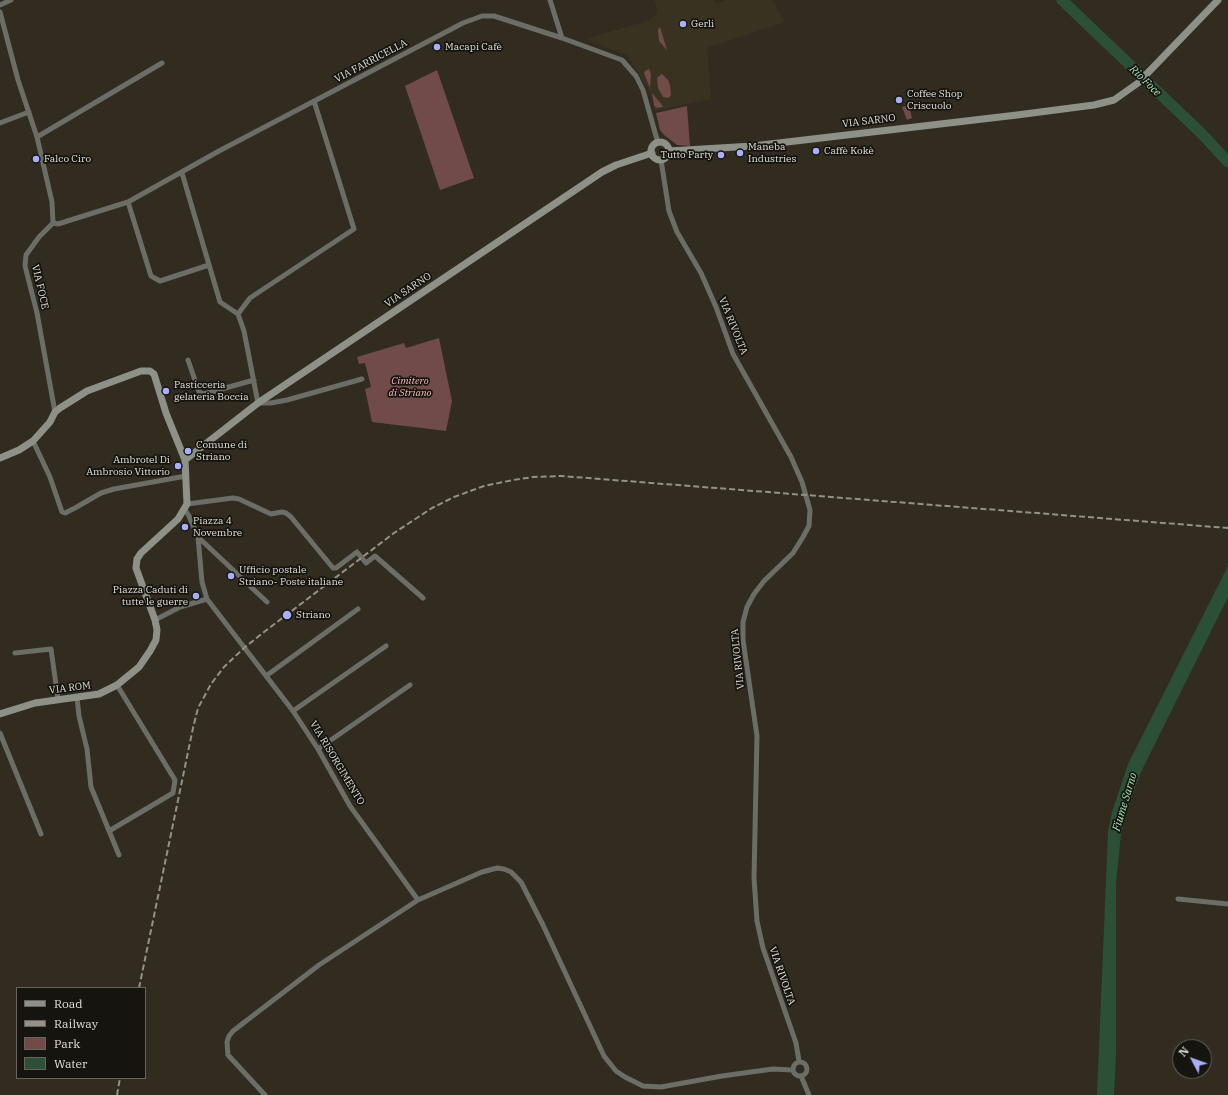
<!DOCTYPE html>
<meta charset="utf-8">
<style>
body{margin:0}
#map{position:relative;width:1228px;height:1095px;overflow:hidden;background:#312b20;font-family:"IBM Plex Serif",serif}
canvas{display:block}
.legend{position:absolute;left:16px;top:987px;width:130px;height:92px;box-sizing:border-box;background:#16140f;border:1px solid #67645f;margin:0;padding:5px 7px;list-style:none;font-size:12px;color:#e0ddd6}
.legend li{display:flex;align-items:center;gap:8px;height:20px}
.legend b{width:20px;border:1px solid #67645f}
.north{position:absolute;left:1172px;top:1039px;width:40px;height:40px;box-sizing:border-box;background:#16140f;border:1px solid #67645f;border-radius:50%;rotate:311deg;font-size:11px;font-weight:700;line-height:16px;text-align:center;color:#e0ddd6}
.north::after{content:'';display:block;margin:auto;width:14px;height:18px;background:#a8b0fc;clip-path:polygon(50% 0,100% 100%,50% 72%,0 100%)}
</style>
<div id="map">
<canvas width="1228" height="1095"></canvas>
<ul class="legend">
<li><b style="height:5px;background:#8e9188"></b>Road</li>
<li><b style="height:5px;background:#959188"></b>Railway</li>
<li><b style="height:11px;background:#714a4a"></b>Park</li>
<li><b style="height:11px;background:#2b5037"></b>Water</li>
</ul>
<div class="north">N</div>
</div>
<script>
const context = document.querySelector('canvas').getContext('2d');
context.lineJoin = 'round';
function paint(path, color) { context.fillStyle = color; context.fill(path, 'evenodd'); }
const poly = rows => new Path2D(rows.map(r => 'M' + r).join(''));
function stroke(path, color, width, dash) { context.strokeStyle = color; context.lineWidth = width; context.lineCap = dash ? 'butt' : 'round'; context.setLineDash(dash || []); context.stroke(path); }
function drawText(font, color, halo, rows, align = 'center') {
  context.font = font + ' "IBM Plex Serif",serif'; context.lineWidth = 3.5; context.setLineDash([]); context.textBaseline = 'middle'; context.strokeStyle = halo; context.fillStyle = color; for (const [text, x, y, turn = 0] of rows) {
    context.save(); context.translate(x, y); context.rotate((+turn || 0) * Math.PI / 180); context.textAlign = isNaN(turn) ? turn : align; if (halo) context.strokeText(text, 0, 0); context.fillText(text, 0, 0); context.restore();
  }
}
const built = poly([
 [654,0,714,0,716,4,726,0,772,0,785,22,707,48,711,99,655,111,649,91,628,56,586,39,650,20,656,15,657,9]
]);
const green = poly([
 [660,27,667,50,659,41,658,30],
 [649,69,651,74,650,88,644,73,645,71],
 [437,70,474,178,440,190,405,86],
 [662,74,668,80,670,85,671,95,668,98,663,97,658,88,657,78],
 [652,93,662,105,663,107,656,108,654,105],
 [909,105,912,118,907,120,902,107],
 [687,106,690,146,677,145,664,135,660,130,656,113],
 [439,338,452,401,446,431,372,422,365,389,371,387,365,363,359,364,357,357,404,343,406,348]
]);
const water = poly([
 [1228,566,1228,597,1141,772,1129,805,1121,834,1116,883,1116,1055,1114,1095,1097,1095,1108,832,1112,812,1128,764]
]);
const river = poly([
 [1062,0,1202,134,1228,162]
]);
const minor = poly([
 [550,0,562,38],
 [0,5,11,0],
 [0,12,18,80,37,137,52,202,53,223,39,237,26,255,25,266,37,313,55,412],
 [0,123,29,112],
 [37,137,162,63],
 [661,160,669,211,677,232,701,273,716,307,733,354,791,457,802,482,810,510,809,526,803,537,793,553,764,581,754,594,747,607,743,622,743,640,757,736,754,878,757,921,763,948,796,1043,799,1061],
 [182,173,220,302,238,314,244,331,258,403,271,403,287,400,362,379],
 [128,202,151,276,160,281,209,265],
 [53,223,58,224,128,202,219,151,463,23,482,16,494,16,562,38,622,60,636,76,643,90,658,143],
 [238,314,250,298,354,229,314,101],
 [188,360,199,392,204,394,254,380],
 [33,441,50,477,62,512,65,513,75,508,101,493,114,489,186,476],
 [187,504,233,498,239,499,271,514,282,512,286,513,291,517,333,568,336,568,357,552,366,563,375,556,423,598],
 [184,508,189,516,198,537,202,582,207,599,293,711,318,749,350,806,418,900],
 [198,537,267,602],
 [155,620,180,607,207,599],
 [15,653,51,649,58,699],
 [266,676,358,609],
 [77,698,79,716,87,749,91,787,119,855],
 [293,711,386,646],
 [0,733,41,834],
 [318,749,410,685],
 [109,831,173,793,175,780,117,685],
 [1178,899,1228,904],
 '793 1069a7 7 0 1 1 14 0a7 7 0 1 1-14 0Z',
 [801,1076,809,1095],
 [265,1095,228,1055,227,1042,229,1036,233,1031,319,965,418,900,482,872,497,868,504,869,511,872,521,882,543,925,604,1056,616,1071,625,1077,643,1086,661,1087,722,1076,773,1069,792,1070]
]);
const secondary = poly([
 '651 151a9 9 0 1 1 18 0a9 9 0 1 1-18 0Z',
 [669,151,753,146,1017,115,1094,105,1114,100,1138,83,1218,0],
 [0,458,19,450,33,441,50,422,55,412,60,408,87,391,141,371,150,371,154,374,166,413,185,460,187,504,178,519,141,553,137,559,136,568,155,620,157,630,156,640,150,651,139,667,117,685,99,694,35,703,0,714],
 [185,460,258,403,602,172,616,165,652,153]
]);
const rail = poly([
 [139,988,193,728,198,708,211,684,224,667,244,648,264,632,394,533,432,508,454,497,484,486,513,480,533,477,562,476,1228,528],
 [117,1095,120,1078]
]);
const markers = [
 [683,24,4,"#a8b0fc"],
 [437,47,4,"#a8b0fc"],
 [899,100,4,"#a8b0fc"],
 [816,151,4,"#a8b0fc"],
 [740,153,4,"#a8b0fc"],
 [721,155,4,"#a8b0fc"],
 [36,159,4,"#a8b0fc"],
 [166,391,4,"#a8b0fc"],
 [188,451,4,"#a8b0fc"],
 [178,466,4,"#a8b0fc"],
 [185,527,4,"#a8b0fc"],
 [231,576,4,"#a8b0fc"],
 [196,596,4,"#a8b0fc"],
 [287,615,5,"#a8b0fc"]
];
const poiNames = [
 ["Gerli",691,24],
 ["Macapi Cafè",445,47],
 ["Coffee Shop",907,94],
 ["Criscuolo",907,106],
 ["Maneba",748,147],
 ["Industries",748,159],
 ["Caffè Kokè",824,151],
 ["Tutto Party",713,155,"right"],
 ["Falco Ciro",44,159],
 ["Pasticceria",174,385],
 ["gelateria Boccia",174,397],
 ["Comune di",196,445],
 ["Striano",196,457],
 ["Ambrotel Di",170,460,"right"],
 ["Ambrosio Vittorio",170,472,"right"],
 ["Piazza 4",193,521],
 ["Novembre",193,533],
 ["Ufficio postale",239,570],
 ["Striano- Poste italiane",239,582],
 ["Piazza Caduti di",188,590,"right"],
 ["tutte le guerre",188,602,"right"],
 ["Striano",296,615]
];
const streetNames = [
 ["VIA FARRICELLA",371,61,-28],
 ["VIA SARNO",869,121,-7],
 ["VIA FOCE",40,287,77],
 ["VIA SARNO",408,290,-34],
 ["VIA RIVOLTA",733,326,68],
 ["VIA RIVOLTA",738,659,-96],
 ["VIA ROM",70,688,-7],
 ["VIA RISORGIMENTO",337,763,59],
 ["VIA RIVOLTA",782,976,71]
];
const parkNames = [
 ["Cimitero",410,381],
 ["di Striano",410,393]
];
const waterNames = [
 ["Rio Foce",1145,81,44],
 ["Fiume Sarno",1125,802,-73]
];
paint(built, '#3a3221');
paint(green, '#714a4a');
paint(water, '#2b5037');
stroke(river, '#2b5037', 11);
stroke(minor, '#6b6d67', 5);
stroke(secondary, '#8e9188', 7);
stroke(rail, '#959188', 2, [6, 3]);
for (const [x, y, r, color] of markers) { const dot = new Path2D(); dot.arc(x, y, r, 0, 2 * Math.PI); context.fillStyle = color; context.fill(dot); stroke(dot, '#16140f', 1.5); }
drawText('10px', '#e0ddd6', '#16140f', poiNames, 'left');
drawText('10px', '#e0ddd6', '#16140f', streetNames);
drawText('italic 10px', '#f6b8b8', '#16140f', parkNames);
drawText('italic 11px', '#a6e6b8', '#16140f', waterNames);
</script>
